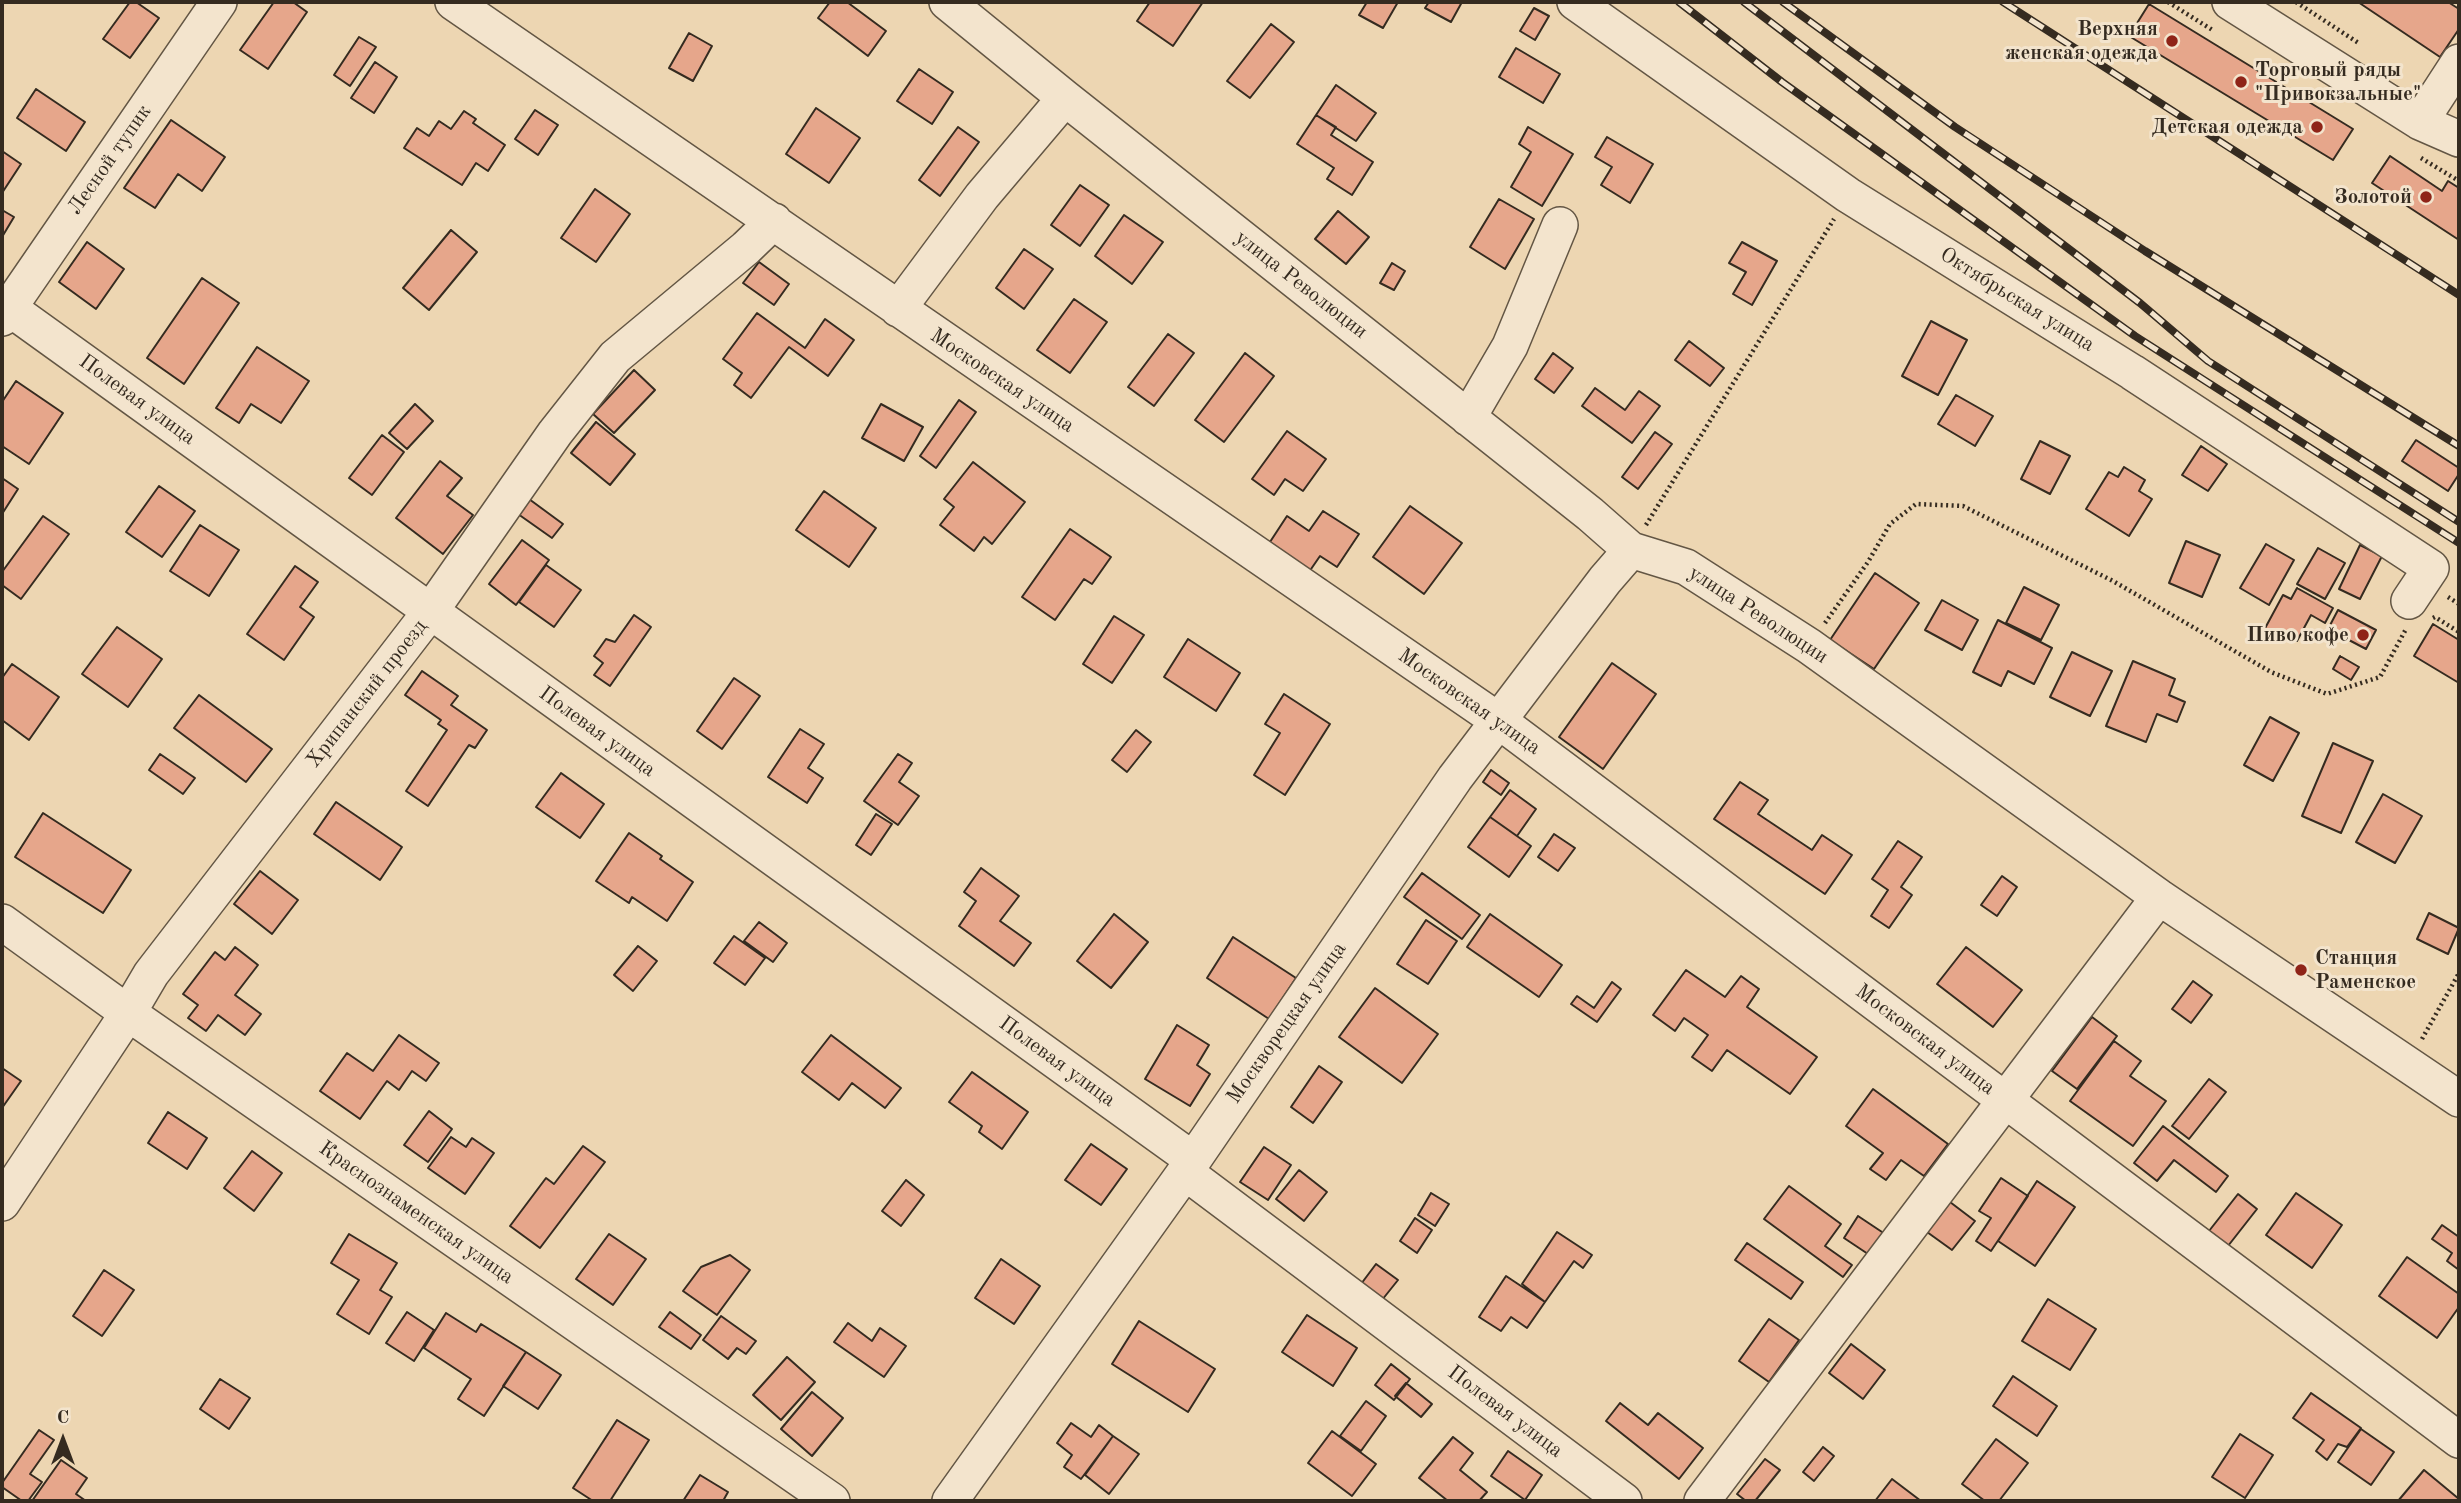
<!DOCTYPE html>
<meta charset="utf-8">
<style>
body{margin:0}
#map{position:relative;width:2461px;height:1503px;overflow:hidden;background:#edd6b2;font-family:"Old Standard TT",serif}
canvas{display:block}
.frame{position:absolute;inset:0;border:4px solid #352b20;pointer-events:none}
.north{position:absolute;left:28px;top:1405px;width:70px;height:70px;-webkit-text-stroke:5px #f3e4cd;paint-order:stroke;rotate:0deg;font-size:19px;font-weight:700;line-height:28px;text-align:center;color:#352b20}
.north::after{content:'';display:block;margin:auto;width:24px;height:32px;background:#352b20;clip-path:polygon(50% 0,100% 100%,50% 72%,0 100%)}
</style>
<div id="map">
<canvas width="2461" height="1503"></canvas>
<div class="frame"></div>
<div class="north">С</div>
</div>
<script>
const context = document.querySelector('canvas').getContext('2d');
context.lineJoin = 'round';
function paint(path, color) { context.fillStyle = color; context.fill(path, 'evenodd'); }
const poly = rows => new Path2D(rows.map(r => 'M' + r).join(''));
function stroke(path, color, width, dash) { context.strokeStyle = color; context.lineWidth = width; context.lineCap = dash ? 'butt' : 'round'; context.setLineDash(dash || []); context.stroke(path); }
function drawText(font, color, halo, rows, align = 'center') {
  context.font = font + ' "Old Standard TT",serif'; context.lineWidth = 6; context.setLineDash([]); context.textBaseline = 'middle'; context.strokeStyle = halo; context.fillStyle = color; for (const [text, x, y, turn = 0] of rows) {
    context.save(); context.translate(x, y); context.rotate((+turn || 0) * Math.PI / 180); context.textAlign = isNaN(turn) ? turn : align; if (halo) context.strokeText(text, 0, 0); context.fillText(text, 0, 0); context.restore();
  }
}
const building = poly([
 [130,2,136,2,159,18,130,58,103,39,130,2],
 [274,2,293,2,307,12,268,69,240,50,274,2],
 [830,2,847,2,886,31,868,56,818,18,830,2],
 [1150,2,1203,2,1173,46,1137,21,1150,2],
 [1367,2,1398,2,1383,28,1359,15,1367,2],
 [1429,2,1462,2,1451,22,1425,8,1429,2],
 [2358,2,2448,2,2459,9,2459,29,2440,57,2358,2],
 [2149,4,2353,129,2333,160,2129,36,2149,4],
 [1534,8,1549,16,1535,40,1520,31,1534,8],
 [1271,24,1294,42,1250,98,1227,81,1271,24],
 [689,33,712,46,693,81,669,68,689,33],
 [359,37,376,47,350,86,334,75,359,37],
 [1516,48,1560,74,1543,103,1499,77,1516,48],
 [375,62,397,77,374,113,351,98,375,62],
 [919,69,953,92,932,124,897,101,919,69],
 [1336,85,1376,113,1356,141,1316,115,1336,85],
 [36,89,85,122,66,151,17,118,36,89],
 [816,108,860,138,829,183,786,154,816,108],
 [535,110,558,125,538,155,515,139,535,110],
 [464,111,476,119,473,123,505,145,488,171,476,163,462,185,404,148,417,128,429,136,439,121,451,129,464,111],
 [1316,115,1336,127,1331,135,1373,162,1352,195,1327,179,1334,168,1297,144,1316,115],
 [171,120,225,157,202,191,178,174,155,208,124,188,171,120],
 [958,127,979,142,940,196,919,180,958,127],
 [1528,127,1573,154,1542,206,1511,187,1531,152,1519,144,1528,127],
 [1607,137,1653,164,1630,203,1601,185,1612,167,1595,157,1607,137],
 [2,151,21,164,2,193,2,151],
 [2390,156,2442,191,2448,181,2459,188,2459,240,2372,183,2390,156],
 [1080,185,1109,205,1080,246,1051,225,1080,185],
 [595,189,630,214,596,262,561,238,595,189],
 [1499,199,1534,219,1505,269,1470,247,1499,199],
 [2,210,14,217,2,237,2,210],
 [1338,211,1369,237,1346,264,1315,239,1338,211],
 [1124,215,1163,242,1132,284,1095,256,1124,215],
 [451,230,477,252,429,310,403,288,451,230],
 [87,242,124,269,96,309,59,282,87,242],
 [1742,242,1777,261,1752,305,1733,294,1746,272,1729,263,1742,242],
 [1024,249,1053,269,1024,309,996,288,1024,249],
 [759,262,789,284,774,305,743,283,759,262],
 [1392,263,1405,271,1394,290,1380,283,1392,263],
 [202,278,239,303,184,384,147,358,202,278],
 [1074,299,1107,322,1070,373,1037,350,1074,299],
 [757,313,805,348,825,319,854,340,828,376,789,347,751,398,734,385,742,373,723,359,757,313],
 [1931,321,1967,340,1938,395,1902,376,1931,321],
 [1168,334,1194,353,1154,406,1128,387,1168,334],
 [1689,341,1724,368,1710,386,1675,360,1689,341],
 [257,347,309,381,281,423,251,404,239,423,216,408,257,347],
 [1245,353,1274,376,1224,442,1195,420,1245,353],
 [1553,353,1573,368,1554,393,1535,379,1553,353],
 [634,370,655,390,614,433,593,414,634,370],
 [16,381,63,413,29,464,2,446,2,402,16,381],
 [1595,388,1625,410,1639,391,1660,406,1632,443,1582,406,1595,388],
 [1956,395,1993,416,1975,446,1938,424,1956,395],
 [959,400,976,412,936,468,920,456,959,400],
 [415,404,433,421,407,449,389,433,415,404],
 [881,404,923,427,904,461,862,438,881,404],
 [596,422,635,454,610,485,571,453,596,422],
 [1287,431,1326,459,1303,491,1285,479,1274,495,1252,479,1287,431],
 [1655,432,1672,444,1638,489,1622,477,1655,432],
 [382,435,404,452,372,495,349,478,382,435],
 [2416,440,2459,468,2459,474,2448,491,2402,461,2416,440],
 [2040,441,2070,456,2050,494,2021,479,2040,441],
 [2201,446,2227,464,2208,491,2182,475,2201,446],
 [440,461,462,478,447,496,473,515,443,554,396,518,440,461],
 [973,462,1025,502,992,544,984,537,974,551,940,525,954,507,944,499,973,462],
 [2124,467,2145,480,2139,491,2152,499,2129,536,2086,509,2109,472,2118,477,2124,467],
 [2,478,18,489,2,514,2,478],
 [159,486,195,511,162,557,126,532,159,486],
 [824,491,876,528,849,567,796,530,824,491],
 [529,499,563,524,552,538,518,514,529,499],
 [1410,506,1462,543,1424,594,1373,557,1410,506],
 [1323,511,1359,534,1337,567,1320,556,1309,572,1268,545,1287,516,1309,531,1323,511],
 [43,516,69,534,21,599,2,585,2,572,43,516],
 [200,525,239,550,209,596,170,571,200,525],
 [1070,529,1111,557,1092,584,1084,579,1055,620,1022,597,1070,529],
 [522,540,549,560,516,605,489,584,522,540],
 [2186,541,2220,555,2202,597,2169,583,2186,541],
 [2266,544,2294,560,2269,605,2240,588,2266,544],
 [2360,545,2382,556,2360,599,2339,589,2360,545],
 [2318,548,2345,563,2325,599,2297,584,2318,548],
 [546,565,581,590,554,627,519,602,546,565],
 [295,566,318,582,300,607,314,617,284,660,247,634,295,566],
 [1875,573,1919,603,1874,669,1830,640,1875,573],
 [2024,587,2059,605,2041,640,2006,623,2024,587],
 [2297,588,2333,608,2325,623,2311,615,2297,641,2275,630,2271,636,2263,632,2283,595,2291,599,2297,588],
 [1942,600,1978,620,1962,650,1925,630,1942,600],
 [2338,610,2376,630,2366,649,2328,629,2338,610],
 [634,615,651,627,610,686,594,675,603,663,594,656,606,639,615,642,634,615],
 [1114,616,1144,635,1112,683,1083,664,1114,616],
 [1998,620,2052,648,2034,684,2008,671,2001,686,1973,672,1998,620],
 [2433,624,2459,640,2459,683,2414,656,2433,624],
 [117,627,162,659,128,707,82,674,117,627],
 [1188,639,1240,673,1216,711,1164,677,1188,639],
 [2072,652,2112,671,2090,716,2050,697,2072,652],
 [2340,656,2359,667,2351,680,2333,669,2340,656],
 [2133,661,2175,679,2169,695,2185,702,2177,722,2157,714,2146,742,2106,726,2133,661],
 [1612,663,1656,694,1603,769,1559,737,1612,663],
 [12,664,59,697,29,740,2,720,2,678,12,664],
 [422,671,458,696,451,705,487,730,475,748,469,745,428,806,406,791,447,730,438,724,441,720,405,695,422,671],
 [734,678,760,696,722,749,697,731,734,678],
 [1284,694,1330,724,1285,795,1254,775,1280,733,1265,724,1284,694],
 [199,695,272,749,246,782,174,728,199,695],
 [2270,717,2299,733,2273,781,2244,765,2270,717],
 [800,729,824,744,808,768,823,778,807,803,768,777,800,729],
 [1136,730,1151,742,1127,772,1112,760,1136,730],
 [2333,743,2373,761,2341,833,2302,816,2333,743],
 [160,754,195,778,183,794,149,770,160,754],
 [898,754,912,763,899,782,919,796,898,825,864,801,898,754],
 [1491,770,1509,783,1501,795,1483,782,1491,770],
 [561,773,604,804,580,838,536,807,561,773],
 [1740,782,1768,800,1758,814,1812,850,1822,835,1852,855,1825,894,1714,819,1740,782],
 [1510,790,1536,809,1517,836,1490,817,1510,790],
 [2383,794,2422,816,2395,863,2356,842,2383,794],
 [336,802,402,847,380,880,314,834,336,802],
 [43,813,131,870,103,913,15,857,43,813],
 [876,814,892,824,871,855,856,845,876,814],
 [1490,817,1531,846,1509,877,1468,847,1490,817],
 [629,833,662,856,660,859,693,882,667,921,632,897,629,903,596,881,629,833],
 [1554,834,1575,848,1558,871,1538,857,1554,834],
 [1898,841,1922,857,1901,887,1912,895,1889,928,1871,916,1888,890,1872,879,1898,841],
 [981,868,1019,896,1000,921,1031,943,1014,966,959,926,976,901,964,892,981,868],
 [260,871,298,900,272,934,234,904,260,871],
 [1422,873,1480,915,1462,939,1404,897,1422,873],
 [2002,876,2017,887,1997,916,1981,905,2002,876],
 [2429,913,2459,928,2448,954,2417,939,2429,913],
 [1114,914,1148,942,1111,988,1077,961,1114,914],
 [1490,914,1562,965,1539,997,1467,947,1490,914],
 [1426,920,1457,941,1428,984,1397,964,1426,920],
 [759,922,787,943,773,962,744,941,759,922],
 [734,936,765,958,745,985,714,963,734,936],
 [1233,937,1296,978,1269,1019,1207,978,1233,937],
 [638,946,657,961,633,991,614,975,638,946],
 [235,947,258,965,235,995,261,1014,245,1035,218,1015,206,1031,188,1018,198,1005,183,994,215,952,225,960,235,947],
 [1966,947,2022,990,1993,1027,1937,984,1966,947],
 [1686,970,1725,997,1741,976,1759,989,1747,1007,1817,1057,1790,1094,1727,1050,1712,1071,1692,1057,1708,1035,1684,1018,1675,1031,1653,1015,1686,970],
 [2193,981,2212,995,2191,1023,2172,1009,2193,981],
 [1612,982,1621,989,1597,1022,1571,1004,1577,996,1594,1008,1612,982],
 [1375,988,1438,1034,1402,1083,1339,1037,1375,988],
 [2092,1017,2117,1036,2077,1089,2052,1071,2092,1017],
 [1177,1025,1209,1045,1197,1065,1210,1074,1190,1106,1145,1079,1177,1025],
 [399,1035,439,1063,426,1081,412,1071,399,1090,387,1081,360,1119,320,1091,347,1053,373,1071,399,1035],
 [831,1035,901,1088,885,1108,852,1083,839,1100,802,1072,831,1035],
 [2114,1041,2141,1061,2130,1076,2166,1101,2133,1146,2070,1101,2114,1041],
 [1319,1066,1342,1082,1313,1123,1291,1107,1319,1066],
 [2,1068,21,1081,2,1108,2,1068],
 [972,1072,1028,1112,1002,1149,979,1132,982,1126,949,1102,972,1072],
 [2209,1079,2226,1092,2189,1139,2172,1126,2209,1079],
 [1873,1089,1948,1144,1924,1176,1901,1160,1886,1180,1870,1169,1883,1153,1846,1126,1873,1089],
 [429,1111,452,1129,428,1162,404,1145,429,1111],
 [168,1112,207,1138,187,1169,148,1143,168,1112],
 [2163,1126,2228,1176,2216,1192,2174,1160,2157,1181,2134,1163,2163,1126],
 [451,1137,466,1147,472,1138,494,1153,465,1194,428,1168,451,1137],
 [1091,1144,1127,1169,1101,1205,1065,1180,1091,1144],
 [583,1146,605,1162,540,1248,510,1226,546,1178,554,1184,583,1146],
 [1264,1147,1291,1165,1268,1200,1240,1182,1264,1147],
 [252,1151,282,1173,254,1211,224,1188,252,1151],
 [1299,1170,1327,1192,1304,1221,1276,1199,1299,1170],
 [2001,1178,2028,1196,1991,1251,1976,1241,1991,1218,1979,1211,2001,1178],
 [906,1180,924,1195,901,1226,882,1211,906,1180],
 [2037,1181,2075,1207,2035,1266,1998,1241,2037,1181],
 [1789,1186,1841,1224,1825,1246,1852,1265,1843,1277,1764,1219,1789,1186],
 [1431,1193,1449,1204,1435,1226,1418,1215,1431,1193],
 [2296,1193,2342,1225,2312,1268,2266,1235,2296,1193],
 [2238,1194,2257,1209,2228,1246,2209,1231,2238,1194],
 [1950,1202,1975,1221,1952,1250,1927,1232,1950,1202],
 [1858,1216,1885,1234,1871,1256,1844,1238,1858,1216],
 [1415,1218,1432,1230,1417,1253,1400,1241,1415,1218],
 [2442,1225,2459,1237,2459,1270,2447,1261,2452,1253,2432,1239,2442,1225],
 [1557,1232,1592,1255,1583,1268,1574,1261,1545,1302,1522,1284,1557,1232],
 [349,1234,397,1263,380,1290,392,1297,369,1334,337,1314,359,1280,331,1263,349,1234],
 [609,1234,646,1259,613,1305,576,1279,609,1234],
 [1747,1243,1803,1282,1791,1299,1735,1260,1747,1243],
 [730,1255,750,1270,717,1315,683,1291,701,1267,730,1255],
 [2407,1257,2459,1294,2459,1307,2437,1338,2379,1296,2407,1257],
 [1001,1259,1040,1286,1014,1324,975,1298,1001,1259],
 [1376,1264,1398,1280,1382,1300,1361,1284,1376,1264],
 [104,1270,134,1290,102,1336,73,1316,104,1270],
 [1506,1276,1545,1302,1527,1328,1511,1317,1501,1331,1479,1317,1506,1276],
 [2048,1299,2096,1329,2070,1370,2022,1341,2048,1299],
 [407,1312,434,1330,414,1361,386,1343,407,1312],
 [670,1312,701,1335,691,1349,659,1327,670,1312],
 [446,1313,476,1332,481,1324,526,1352,484,1416,458,1399,471,1379,424,1348,446,1313],
 [1307,1315,1357,1348,1333,1386,1282,1352,1307,1315],
 [721,1316,756,1341,746,1354,737,1348,728,1359,703,1340,721,1316],
 [1769,1319,1799,1340,1769,1382,1739,1361,1769,1319],
 [1139,1321,1215,1369,1188,1412,1112,1364,1139,1321],
 [848,1323,872,1341,880,1328,906,1346,884,1377,834,1342,848,1323],
 [1851,1344,1885,1370,1863,1399,1829,1373,1851,1344],
 [526,1352,561,1375,538,1409,503,1386,526,1352],
 [787,1357,815,1382,781,1420,753,1395,787,1357],
 [1391,1364,1410,1379,1394,1400,1375,1385,1391,1364],
 [2013,1376,2057,1406,2037,1436,1993,1406,2013,1376],
 [220,1379,250,1398,229,1429,200,1409,220,1379],
 [1406,1383,1432,1404,1421,1417,1395,1396,1406,1383],
 [812,1392,843,1418,812,1456,781,1429,812,1392],
 [2311,1393,2361,1428,2347,1447,2338,1444,2327,1460,2316,1451,2324,1440,2293,1418,2311,1393],
 [1366,1401,1386,1416,1361,1451,1340,1436,1366,1401],
 [1620,1403,1648,1425,1658,1413,1703,1448,1679,1479,1606,1421,1620,1403],
 [617,1420,649,1440,610,1501,593,1501,573,1488,617,1420],
 [1071,1423,1091,1437,1099,1425,1113,1436,1081,1479,1064,1467,1072,1455,1057,1443,1071,1423],
 [2361,1429,2394,1452,2371,1485,2338,1462,2361,1429],
 [39,1430,54,1440,30,1474,42,1482,28,1501,22,1501,2,1487,2,1483,39,1430],
 [1332,1431,1376,1464,1352,1496,1308,1463,1332,1431],
 [2240,1434,2273,1455,2245,1498,2212,1477,2240,1434],
 [1113,1436,1139,1454,1109,1494,1085,1475,1113,1436],
 [1453,1437,1473,1453,1460,1470,1487,1492,1479,1501,1448,1501,1419,1478,1453,1437],
 [1996,1439,2028,1463,1999,1501,1985,1501,1962,1484,1996,1439],
 [1823,1447,1834,1456,1814,1481,1803,1472,1823,1447],
 [1508,1451,1542,1475,1525,1500,1491,1476,1508,1451],
 [1765,1459,1780,1470,1755,1501,1746,1501,1737,1494,1765,1459],
 [61,1460,87,1478,76,1494,86,1501,32,1501,61,1460],
 [2424,1470,2459,1499,2459,1501,2398,1501,2424,1470],
 [700,1475,728,1492,723,1501,683,1501,700,1475],
 [1892,1479,1921,1501,1875,1501,1892,1479]
]);
const path = poly([
 [2168,2,2214,31],
 [2296,2,2360,44],
 [2421,158,2459,181],
 [1646,525,1834,219],
 [2448,597,2459,604],
 [2433,618,2435,617,2459,632],
 [1825,623,1868,562,1890,524,1916,504,1963,506,2113,581,2271,672,2327,694,2380,677,2406,629],
 [2422,1039,2459,973]
]);
const minor = poly([
 [453,2,1499,721,2459,1440],
 [947,2,1065,98,1590,514,1631,550,1686,567,1809,646,2159,897,2459,1099],
 [1575,2,1848,195,2132,372,2431,568,2409,601],
 [2230,2,2420,122,2459,139],
 [2420,122,2459,62],
 [2,303,1192,1159],
 [898,309,982,196,1065,98],
 [2,318,219,2],
 [1468,418,1510,346,1560,225],
 [2,922,128,1013,832,1501],
 [1185,1172,1624,1501],
 [2,1203,128,1013,151,974,430,612,555,433,615,357,746,248,774,221],
 [950,1501,1185,1172,1455,778,1605,580,1631,550],
 [1702,1501,2159,897]
]);
const rail = poly([
 [1679,2,1782,82,2135,336,2459,543],
 [1744,2,2140,303,2208,361,2459,522],
 [1783,2,1955,127,2145,251,2459,446],
 [2003,2,2459,295]
]);
const markers = [
 [2172,41,7,"#8f2418"],
 [2241,82,7,"#8f2418"],
 [2317,127,7,"#8f2418"],
 [2426,197,7,"#8f2418"],
 [2363,635,7,"#8f2418"],
 [2301,970,7,"#8f2418"]
];
const poiNames = [
 ["Верхняя",2158,29],
 ["женская одежда",2158,53],
 ["Торговый ряды",2255,70,"left"],
 ["\"Привокзальные\"",2255,94,"left"],
 ["Детская одежда",2303,127],
 ["Золотой",2412,197],
 ["Пиво кофе",2349,635],
 ["Станция",2315,958,"left"],
 ["Раменское",2315,982,"left"]
];
const streetNames = [
 ["Лесной тупик",110,160,-55],
 ["улица Революции",1301,285,38],
 ["Октябрьская улица",2017,300,32],
 ["Московская улица",1002,381,34],
 ["Полевая улица",137,400,36],
 ["улица Революции",1758,615,33],
 ["Хрипанский проезд",367,694,-52],
 ["Московская улица",1469,702,35],
 ["Полевая улица",597,732,36],
 ["Москворецкая улица",1287,1023,-55],
 ["Московская улица",1925,1040,37],
 ["Полевая улица",1057,1062,36],
 ["Краснознаменская улица",416,1213,35],
 ["Полевая улица",1505,1412,37]
];
paint(building, '#e6a68b');
stroke(building, '#352b20', 2);
stroke(minor, '#635644', 38);
stroke(path, '#352b20', 4.5, [2, 3.5]);
stroke(minor, '#f3e4cd', 35);
stroke(rail, '#352b20', 8);
stroke(rail, '#f3e4cd', 5, [16]);
for (const [x, y, r, color] of markers) { const dot = new Path2D(); dot.arc(x, y, r, 0, 2 * Math.PI); context.fillStyle = color; context.fill(dot); stroke(dot, '#f3e4cd', 2.5); }
drawText('bold 21px', '#352b20', '#f3e4cd', poiNames, 'right');
drawText('21px', '#352b20', '#f3e4cd', streetNames);
</script>
